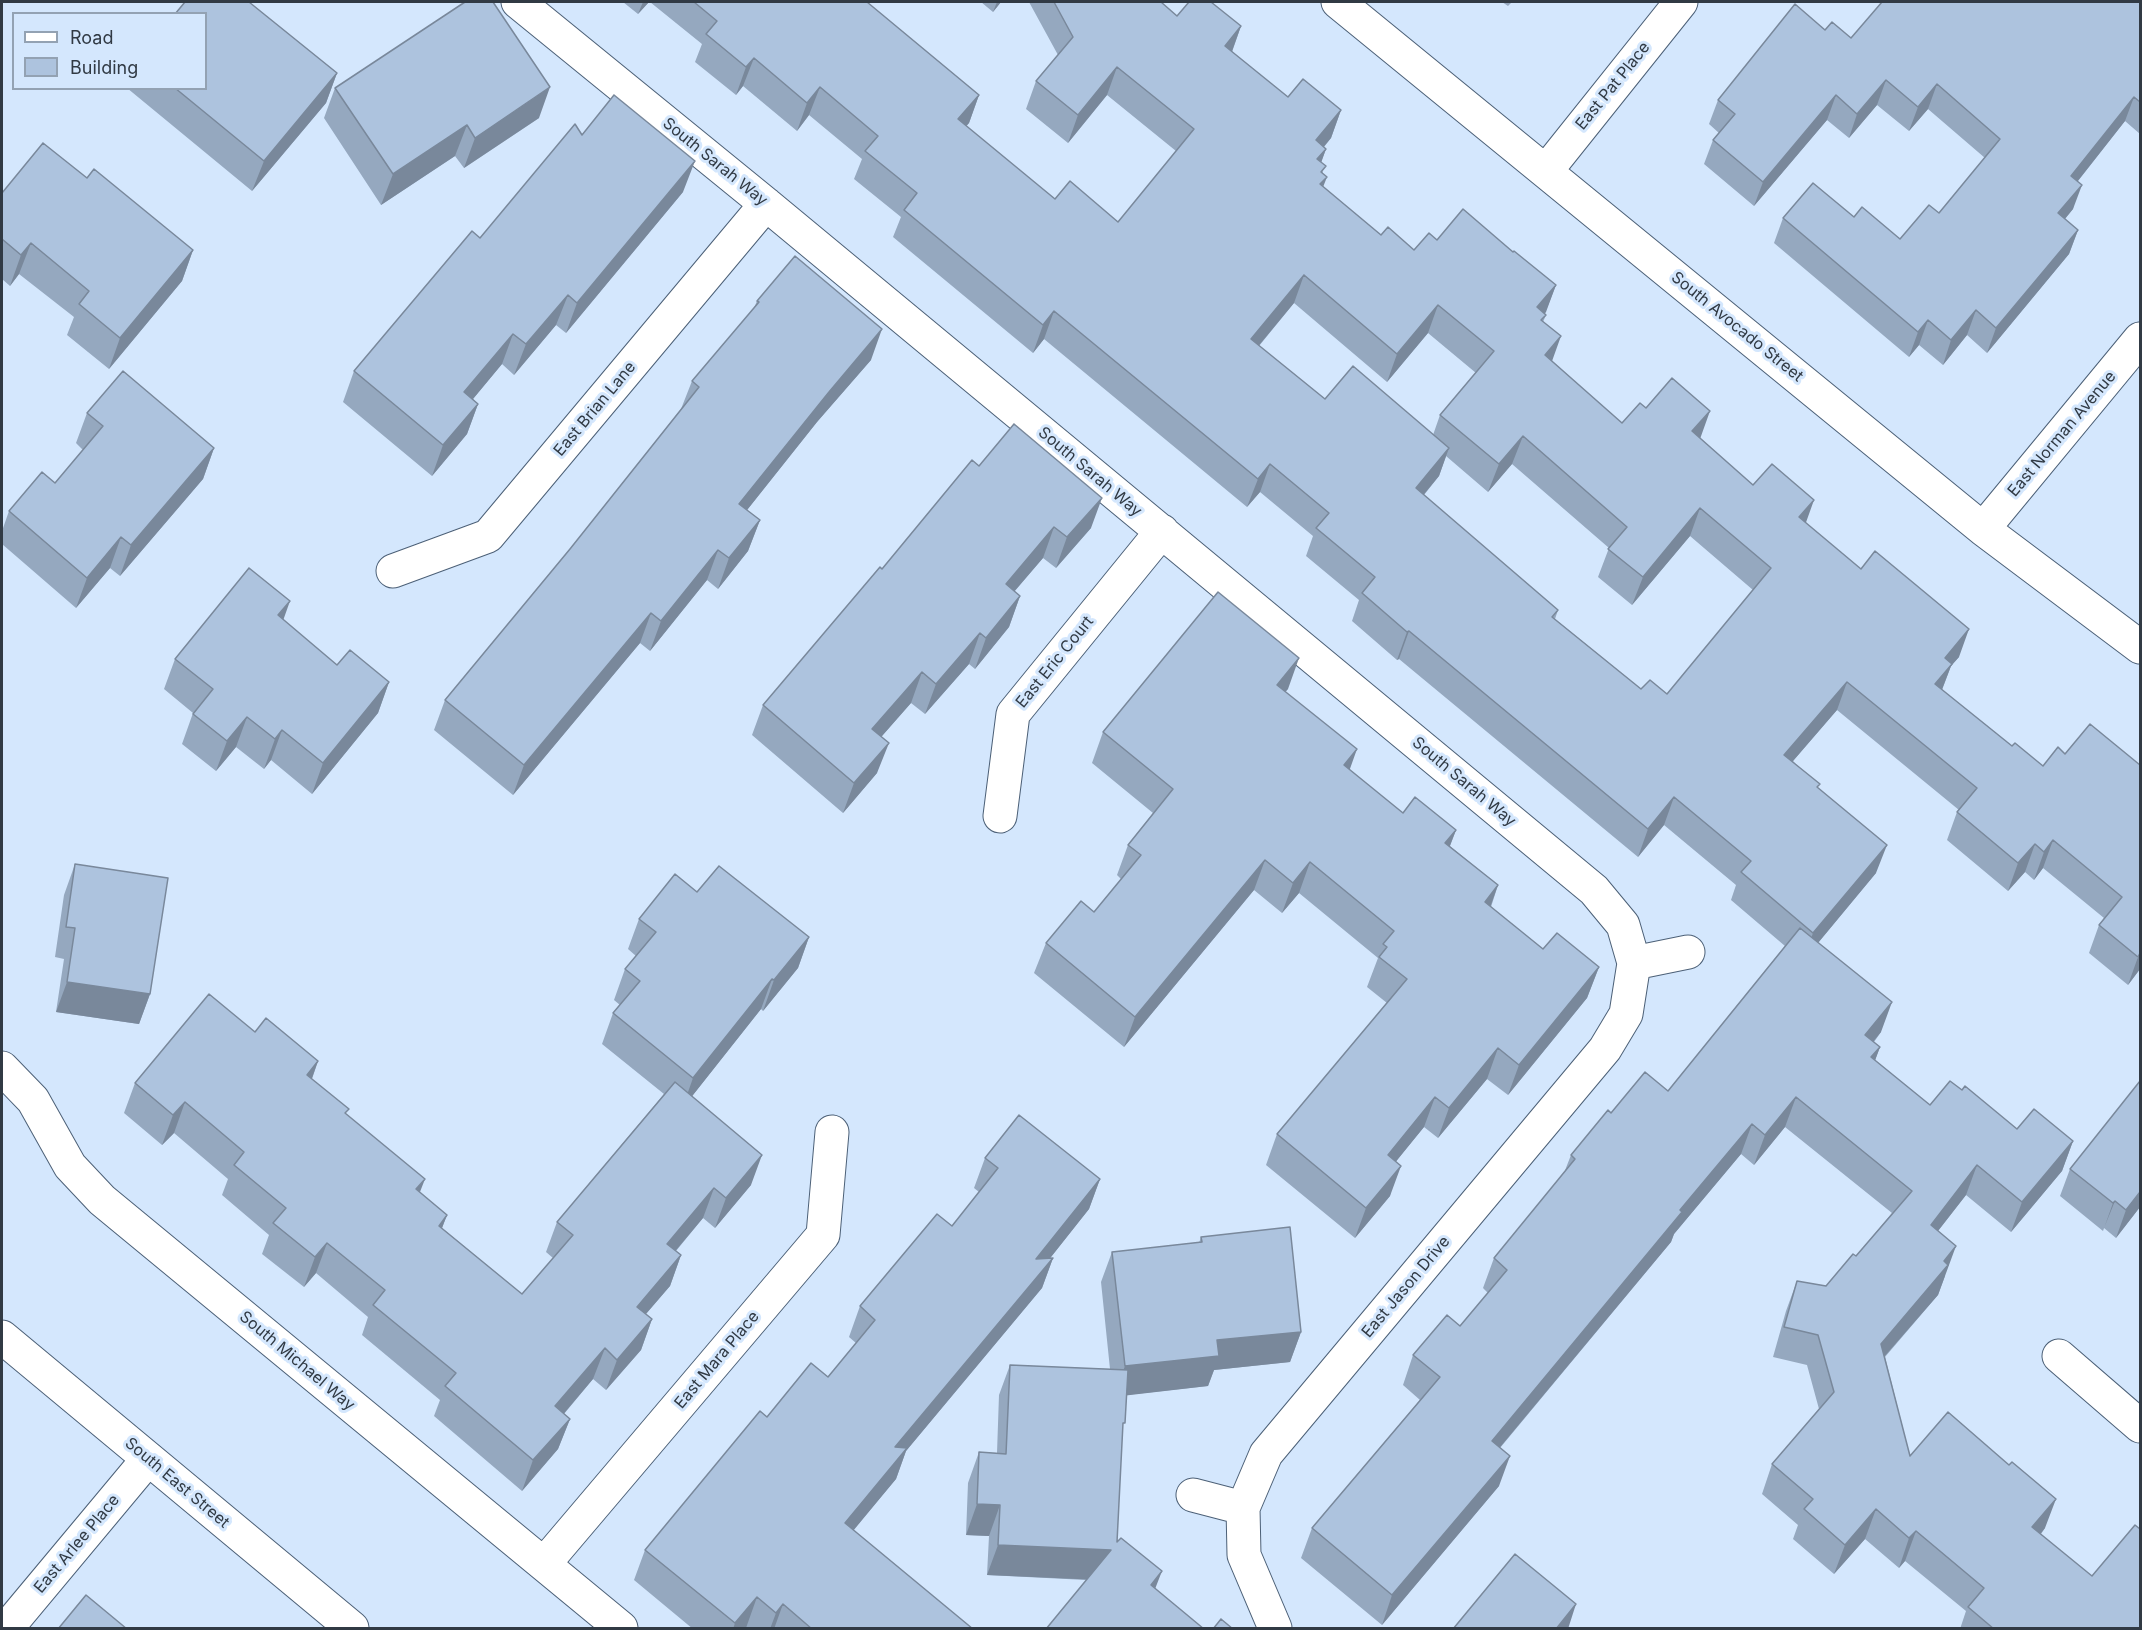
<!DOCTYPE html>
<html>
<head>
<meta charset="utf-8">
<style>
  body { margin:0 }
  #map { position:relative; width:2142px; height:1630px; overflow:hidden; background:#d4e7fd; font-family:Inter,sans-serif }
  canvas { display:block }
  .frame { position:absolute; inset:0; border:3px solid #313a44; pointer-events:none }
  .legend { position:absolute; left:12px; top:12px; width:195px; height:78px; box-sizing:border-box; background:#d4e7fd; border:2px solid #93a2b3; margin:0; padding:8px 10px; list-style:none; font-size:18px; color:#313a44 }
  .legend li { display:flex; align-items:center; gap:12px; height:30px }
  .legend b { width:30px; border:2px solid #93a2b3 }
</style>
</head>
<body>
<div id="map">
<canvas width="2142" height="1630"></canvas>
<div class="frame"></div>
<ul class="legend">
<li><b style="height:8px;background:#fff"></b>Road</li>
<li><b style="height:16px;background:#adc3de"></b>Building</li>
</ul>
</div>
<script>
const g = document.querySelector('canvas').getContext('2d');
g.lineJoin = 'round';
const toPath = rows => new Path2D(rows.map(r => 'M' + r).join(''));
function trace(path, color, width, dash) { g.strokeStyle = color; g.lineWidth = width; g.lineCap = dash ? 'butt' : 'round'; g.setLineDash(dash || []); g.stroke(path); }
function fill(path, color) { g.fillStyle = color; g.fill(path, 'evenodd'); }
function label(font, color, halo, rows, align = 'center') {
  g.font = font + ' Inter,sans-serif'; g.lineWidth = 6; g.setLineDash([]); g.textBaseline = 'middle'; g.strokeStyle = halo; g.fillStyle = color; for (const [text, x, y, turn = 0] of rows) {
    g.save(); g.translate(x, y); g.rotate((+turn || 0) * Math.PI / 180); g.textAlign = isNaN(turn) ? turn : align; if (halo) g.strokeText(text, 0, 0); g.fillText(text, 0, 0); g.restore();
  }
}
const minor = toPath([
  [518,2,766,204,1594,890,1623,925,1634,963,1626,1014,1605,1049,1266,1454,1243,1508,1244,1555,1275,1628],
  [1338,2,1983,529,2140,647],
  [1546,171,1681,2],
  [1983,529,2140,339],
  [393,571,488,536,766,204],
  [1000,816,1013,714,1162,531],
  [1634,963,1688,952],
  [2,1068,33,1100,70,1166,102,1200,621,1628],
  [2059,1356,2140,1426],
  [1193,1495,1243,1508],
  [544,1564,823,1235,832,1132],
  [7,1628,148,1459]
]);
const tertiary = toPath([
  [2,1337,352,1628]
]);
const wall = toPath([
  [184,2,249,2,337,73,326,103,252,191,127,88,206,88],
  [623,2,649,2,638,14],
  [650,2,867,2,979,95,969,123,966,126,1055,199,1118,222,1176,151,1107,95,1068,143,1026,109,1036,81,1058,55,1029,2,1161,2,1177,16,1241,26,1232,52,1288,97,1341,110,1331,138,1324,147,1326,149,1321,162,1323,174,1323,187,1381,235,1414,250,1437,240,1513,252,1556,285,1545,313,1546,315,1543,322,1552,361,1622,423,1646,408,1700,438,1753,485,1806,523,1959,657,1951,666,1942,690,2012,746,2043,766,2065,754,2090,724,2140,969,2128,985,2089,953,2099,925,2104,918,2043,868,2034,880,2025,872,2008,891,1947,840,1957,812,1959,810,1837,710,1793,761,1818,788,1876,873,1818,943,1881,1032,1874,1042,1880,1047,1875,1060,1930,1105,1962,1090,2017,1129,2073,1141,2062,1171,2011,1232,1966,1195,1938,1231,1945,1276,1938,1295,1885,1357,1910,1456,2045,1528,2041,1534,2140,1629,1960,1629,1966,1611,1905,1561,1899,1568,1865,1539,1834,1574,1793,1539,1798,1525,1762,1494,1772,1464,1819,1409,1807,1365,1773,1357,1786,1311,1797,1281,1826,1286,1856,1256,1892,1213,1785,1127,1754,1165,1741,1154,1674,1234,1671,1242,1500,1448,1499,1486,1382,1625,1301,1558,1312,1528,1420,1400,1403,1385,1413,1355,1460,1326,1488,1293,1483,1288,1494,1258,1564,1173,1571,1155,1611,1113,1668,1091,1785,946,1731,900,1736,885,1664,825,1638,857,1399,659,1397,660,1352,621,1359,600,1306,556,1313,536,1260,492,1247,507,1044,339,1033,353,893,237,901,217,854,179,862,159,809,115,797,131,743,86,736,95,695,62,702,44],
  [1294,303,1387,382,1428,333,1476,373,1440,415,1433,435,1325,399,1259,346],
  [1446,456,1488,492,1512,464,1609,548,1598,577,1632,605,1690,536,1753,590,1667,694,1641,689,1555,619,1558,610,1424,495,1439,476],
  [981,2,1001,2,993,12],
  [1502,2,1512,2,1508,6],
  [2140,2,2140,134,2125,121,2078,181,2073,209,2065,219,2078,230,2069,254,1987,353,1967,335,1943,365,1919,345,1909,357,1774,243,1783,218,1854,217,1900,239,1939,213,1985,158,1928,109,1909,131,1877,105,1849,138,1827,120,1754,206,1704,164,1713,140,1719,133,1709,124,1718,100,1825,30,1851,38],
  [335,88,539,118,464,168,455,156,381,205,324,118],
  [87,178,193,250,182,281,109,369,67,335,74,317,19,274,10,286,2,279,2,193],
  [683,192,566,333,556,325,514,375,502,364,473,399,478,404,467,434,432,476,343,402,354,371,480,238],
  [757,301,871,360,817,422,747,510,760,520,748,551,718,589,707,580,650,651,640,643,513,795,434,730,445,700,570,549,681,409,692,381,754,308],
  [87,413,214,448,203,479,120,576,110,568,76,608,2,544,2,531,9,511,55,483,83,450,76,443],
  [979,466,1091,528,1056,568,1043,558,1014,592,1020,596,1009,627,975,669,969,664,925,714,911,703,881,737,877,773,843,813,752,735,763,705,882,569],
  [283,620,337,665,389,682,378,713,312,794,271,760,264,769,236,747,216,771,182,744,193,713,164,689,175,659],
  [1288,689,1285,691,1349,770,1403,813,1456,830,1450,846,1498,885,1491,907,1543,949,1599,967,1587,998,1508,1095,1487,1079,1438,1138,1424,1127,1396,1161,1390,1196,1355,1238,1266,1165,1277,1134,1387,1003,1367,987,1378,958,1299,893,1282,913,1254,890,1124,1047,1034,973,1046,943,1094,912,1121,879,1117,875,1128,845,1153,813,1092,763,1103,732],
  [75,864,150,994,139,1024,56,1012,64,959,55,957,64,895],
  [697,892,809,937,798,968,763,1011,761,1009,692,1096,751,1185,715,1228,703,1218,676,1251,681,1255,670,1286,646,1314,652,1319,641,1350,606,1390,593,1379,564,1414,570,1419,558,1449,522,1491,434,1416,440,1400,362,1335,368,1317,316,1273,304,1287,262,1254,269,1235,222,1195,228,1179,174,1133,162,1145,124,1113,135,1083,255,1032,318,1061,312,1079,347,1115,420,1193,447,1215,442,1228,522,1294,553,1258,546,1252,557,1222,664,1094,602,1044,613,1013,620,1005,614,1000,625,969,636,956,628,949,639,919],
  [2140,1081,2140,1207,2116,1238,2104,1228,2103,1231,2060,1196,2070,1169],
  [985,1158,1100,1179,1089,1209,1050,1258,1053,1258,1042,1288,906,1451,896,1479,853,1530,973,1629,693,1629,634,1580,645,1550,767,1417,828,1377,856,1343,849,1337,860,1306,952,1226,979,1192,974,1188],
  [1201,1237,1301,1332,1290,1362,1214,1370,1208,1386,1126,1395,1122,1430,1117,1542,1155,1589,1086,1580,987,1575,989,1536,966,1535,968,1483,979,1452,997,1453,999,1395,1010,1365,1110,1369,1101,1282,1112,1252,1199,1243]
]);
const shadedWall = toPath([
  [643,2,649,2,638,14],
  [997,2,1001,2,993,12],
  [1241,26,1231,54,1225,46],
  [754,58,743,86,736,95,746,67],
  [1117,67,1107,95,1068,143,1078,115],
  [337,73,326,103,252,191,264,161],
  [1886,80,1877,105,1849,138,1857,114],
  [1937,84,1928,109,1909,131,1918,107],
  [550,87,539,118,464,168,475,138],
  [820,87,809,115,797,131,807,103],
  [979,95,969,123,948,147,958,119],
  [1836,95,1827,120,1754,206,1763,182],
  [2134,97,2125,121,2062,201,2071,176],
  [1341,110,1331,138,1306,168,1316,140],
  [467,125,455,156,381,205,393,174],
  [1326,149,1316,177,1317,159],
  [695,161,683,192,566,333,577,303],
  [1327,177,1316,205,1320,184],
  [2082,185,2073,209,2049,238,2058,213],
  [2078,230,2069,254,1987,353,1996,328],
  [31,243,19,274,10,286,21,255],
  [193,250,182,281,109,369,120,338],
  [1304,275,1294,303,1241,367,1251,339],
  [1556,285,1546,312,1527,335,1537,307],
  [568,295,556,325,514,375,526,344],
  [1438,305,1428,333,1387,382,1397,354],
  [1976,310,1967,335,1943,365,1951,340],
  [1054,311,1044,339,1033,353,1043,325],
  [1928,320,1919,345,1909,357,1918,332],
  [882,329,871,360,817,422,728,534,739,504,829,392],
  [513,334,502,364,453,423,464,392],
  [1561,336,1551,364,1545,355],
  [478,404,467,434,432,476,443,445],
  [1710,411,1700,439,1692,431],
  [1523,436,1512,464,1488,492,1499,464],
  [214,448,203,479,120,576,131,545],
  [1449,448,1439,476,1406,516,1416,488],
  [1270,464,1260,492,1247,507,1258,479],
  [1102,498,1091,528,1056,568,1067,537],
  [1814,500,1804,528,1799,517],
  [1700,508,1690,536,1632,605,1643,577],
  [760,520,748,551,718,589,729,558],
  [1054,527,1043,558,994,615,1006,584],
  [121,537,110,568,76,608,87,578],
  [718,550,707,580,650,651,661,621],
  [1020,596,1009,627,975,669,986,638],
  [290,601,279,632,278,615],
  [651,613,640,643,513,795,524,765],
  [1969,629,1959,657,1951,666,1941,692,1925,712,1945,658],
  [1409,631,1399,659,1397,660,1407,632],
  [980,633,969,664,925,714,936,684],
  [1299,658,1288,689,1266,715,1277,685],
  [922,672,911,703,861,760,872,729],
  [389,682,378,713,312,794,323,763],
  [1847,682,1837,710,1774,783,1784,755],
  [247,717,236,747,216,771,227,741],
  [282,730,271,760,264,769,275,739],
  [889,743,877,773,843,813,854,783],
  [1357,749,1346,780,1344,765],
  [1674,797,1664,825,1638,857,1648,829],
  [1456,830,1444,861,1445,843],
  [2053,840,2043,868,2034,880,2044,852],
  [2035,844,2025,872,2008,891,2018,863],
  [1887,845,1876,873,1803,961,1813,933],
  [1265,860,1254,890,1124,1047,1135,1017],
  [1310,862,1299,893,1282,913,1293,883],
  [1498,885,1487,916,1485,902],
  [809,937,798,968,763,1011,774,980],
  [2140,953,2140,969,2128,985,2138,957],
  [1599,967,1587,998,1508,1095,1519,1065],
  [772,979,761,1009,682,1109,693,1078],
  [67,982,150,994,139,1024,56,1012],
  [1892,1002,1881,1032,1855,1064,1865,1035],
  [1880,1047,1869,1077,1871,1057],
  [1498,1048,1487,1079,1438,1138,1449,1108],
  [318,1061,307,1092,307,1075],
  [1435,1097,1424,1127,1377,1185,1388,1155],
  [1796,1097,1785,1127,1754,1165,1765,1135],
  [185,1102,174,1133,162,1145,173,1115],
  [1752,1124,1741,1154,1674,1234,1671,1242,1481,1470,1492,1441,1680,1210],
  [2073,1141,2062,1171,2011,1232,2022,1202],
  [762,1155,751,1185,715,1228,726,1198],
  [1977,1165,1966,1195,1920,1254,1931,1225],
  [1401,1166,1390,1196,1355,1238,1366,1208],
  [425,1179,413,1210,416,1189],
  [1100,1179,1089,1209,1025,1290,1036,1259],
  [714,1188,703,1218,656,1274,667,1244],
  [2140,1192,2140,1207,2116,1238,2126,1210],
  [2115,1201,2104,1228,2103,1231,2113,1203],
  [447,1215,435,1246,439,1226],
  [327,1243,316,1273,304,1287,315,1257],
  [1956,1246,1938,1295,1870,1373,1881,1344,1944,1261],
  [681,1255,670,1286,626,1337,637,1307],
  [1053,1258,1042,1288,906,1451,896,1479,834,1554,845,1523,895,1447],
  [652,1319,641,1350,606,1390,617,1360],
  [1301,1332,1290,1362,1214,1370,1208,1386,1113,1397,1125,1366,1217,1340],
  [605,1348,593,1379,544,1437,555,1406],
  [570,1419,558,1449,522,1491,533,1460],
  [1510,1456,1499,1486,1382,1625,1392,1595],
  [2056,1499,2045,1528,2022,1557,2032,1527],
  [977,1504,1000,1505,989,1536,966,1535],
  [1876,1509,1865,1539,1834,1574,1845,1545],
  [1916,1531,1905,1561,1899,1568,1909,1538],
  [998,1545,1111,1550,1100,1580,987,1575],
  [1162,1571,1150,1602,1151,1585],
  [757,1597,746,1628,733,1629,735,1623],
  [783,1604,774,1629,770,1629,776,1613],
  [1576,1604,1568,1629,1556,1629]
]);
const building = toPath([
  [185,2,249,2,337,73,264,161,175,88,206,88,206,14,175,14,185,2],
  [465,2,493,2,550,87,475,138,467,125,393,174,335,88,465,2],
  [694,2,867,2,979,95,958,119,1055,199,1070,181,1118,222,1194,129,1117,67,1078,115,1036,81,1073,37,1054,2,1161,2,1177,16,1189,2,1211,2,1241,26,1225,46,1288,97,1303,79,1341,110,1316,140,1326,149,1317,159,1326,166,1321,172,1327,177,1320,184,1381,235,1388,227,1414,250,1429,233,1437,240,1463,209,1513,252,1514,251,1556,285,1537,307,1546,315,1541,320,1561,336,1545,355,1622,423,1640,403,1646,408,1672,378,1710,411,1692,431,1753,485,1772,464,1814,500,1799,517,1861,569,1875,551,1969,629,1945,658,1952,664,1935,684,2012,746,2015,743,2043,766,2058,747,2065,754,2090,724,2140,765,2140,953,2138,957,2099,925,2122,897,2053,840,2044,852,2035,844,2018,863,1957,812,1977,788,1847,682,1784,755,1820,784,1817,787,1887,845,1813,933,1741,872,1751,861,1674,797,1648,829,1409,631,1407,632,1362,593,1375,577,1316,528,1329,513,1270,464,1258,479,1054,311,1043,325,904,210,917,193,865,151,878,136,820,87,807,103,754,58,746,67,706,34,717,21,694,2],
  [1304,275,1397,354,1438,305,1494,351,1440,415,1499,464,1523,436,1627,527,1608,549,1643,577,1700,508,1771,568,1667,694,1650,680,1641,689,1552,617,1558,610,1416,488,1449,448,1353,366,1325,399,1251,339,1304,275],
  [1882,2,2140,2,2140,102,2134,97,2071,176,2082,185,2058,213,2078,230,1996,328,1976,310,1951,340,1928,320,1918,332,1783,218,1813,183,1854,217,1862,207,1900,239,1929,205,1939,213,2000,139,1937,84,1918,107,1886,80,1857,114,1836,95,1763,182,1713,140,1735,114,1718,100,1795,4,1825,30,1832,22,1851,38,1882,2],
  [614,95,695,161,577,303,568,295,526,344,513,334,464,392,478,404,443,445,354,371,472,231,480,238,575,124,582,135,614,95],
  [43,143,87,178,94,169,193,250,120,338,79,304,89,291,31,243,21,255,2,239,2,193,43,143],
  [795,256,882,329,829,392,739,504,760,520,729,558,718,550,661,621,651,613,524,765,445,700,570,549,699,387,692,381,759,302,757,301,795,256],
  [123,371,214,448,131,545,121,537,87,578,9,511,42,472,55,483,103,426,87,413,123,371],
  [1014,424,1102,498,1067,537,1054,527,1006,584,1020,596,986,638,980,633,936,684,922,672,872,729,889,743,854,783,763,705,880,567,882,569,972,460,979,466,1014,424],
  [249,568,290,601,278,615,337,665,350,650,389,682,323,763,282,730,275,739,247,717,227,741,193,714,213,689,175,659,249,568],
  [1218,592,1299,658,1277,685,1357,749,1344,765,1403,813,1415,797,1456,830,1445,843,1498,885,1485,902,1543,949,1557,933,1599,967,1519,1065,1498,1048,1449,1108,1435,1097,1388,1155,1401,1166,1366,1208,1277,1134,1407,979,1379,957,1387,947,1383,944,1394,931,1310,862,1293,883,1265,860,1135,1017,1046,943,1081,901,1094,912,1141,855,1128,845,1173,789,1103,732,1218,592],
  [75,864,168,878,150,994,67,982,75,928,66,927,75,864],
  [719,866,809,937,774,980,772,979,693,1078,613,1013,640,981,625,969,656,932,639,919,675,874,697,892,719,866],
  [1800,928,1892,1002,1865,1035,1880,1047,1871,1057,1930,1105,1950,1081,1962,1090,1965,1086,2017,1129,2034,1109,2073,1141,2022,1202,1977,1165,1931,1225,1956,1246,1944,1261,1948,1265,1881,1344,1910,1456,1948,1412,2009,1465,2012,1462,2056,1499,2032,1527,2092,1576,2135,1525,2140,1529,2140,1629,1994,1629,1968,1607,1984,1588,1916,1531,1909,1538,1876,1509,1845,1545,1804,1509,1813,1499,1772,1464,1834,1392,1818,1335,1784,1327,1797,1281,1826,1286,1853,1254,1856,1256,1912,1191,1796,1097,1765,1135,1752,1124,1680,1210,1682,1212,1492,1441,1510,1456,1392,1595,1312,1528,1440,1377,1413,1355,1447,1315,1460,1326,1507,1270,1494,1258,1575,1159,1571,1155,1608,1110,1611,1113,1645,1072,1668,1091,1800,928],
  [209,994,255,1032,266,1018,318,1061,307,1075,349,1109,345,1113,425,1179,416,1189,447,1215,439,1226,522,1294,573,1235,557,1222,675,1082,762,1155,726,1198,714,1188,667,1244,681,1255,637,1307,652,1319,617,1360,605,1348,555,1406,570,1419,533,1460,445,1386,456,1373,373,1305,385,1290,327,1243,315,1257,273,1223,286,1208,234,1165,244,1152,185,1102,173,1115,135,1083,209,994],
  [2140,1081,2140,1192,2126,1210,2115,1201,2113,1203,2070,1169,2140,1081],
  [1019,1115,1100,1179,1036,1259,1053,1258,895,1447,907,1448,845,1523,973,1629,812,1629,783,1604,776,1613,757,1597,735,1623,645,1550,760,1411,767,1417,811,1363,828,1377,875,1320,860,1306,937,1214,952,1226,998,1168,985,1158,1019,1115],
  [1290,1227,1301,1332,1217,1340,1219,1356,1125,1366,1112,1252,1202,1242,1201,1237,1290,1227],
  [1010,1365,1128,1370,1125,1423,1123,1423,1117,1542,1121,1538,1162,1571,1151,1585,1204,1629,1046,1629,1111,1550,998,1545,1000,1505,977,1504,979,1452,1006,1454,1010,1365],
  [1515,1554,1576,1604,1556,1629,1453,1629,1515,1554],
  [86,1595,127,1629,58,1629,86,1595],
  [1221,1619,1233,1629,1213,1629,1221,1619]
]);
const streetNames = [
  ["East Pat Place",1613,86,-51],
  ["South Sarah Way",715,162,39],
  ["South Avocado Street",1737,327,39],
  ["East Brian Lane",595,409,-50],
  ["East Norman Avenue",2062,434,-50],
  ["South Sarah Way",1090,472,40],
  ["East Eric Court",1055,662,-51],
  ["South Sarah Way",1464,782,40],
  ["East Jason Drive",1406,1287,-50],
  ["East Mara Place",717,1360,-50],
  ["South Michael Way",297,1361,40],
  ["South East Street",177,1483,40],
  ["East Arlee Place",77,1544,-50]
];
trace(minor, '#4c6077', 35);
trace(tertiary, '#4c6077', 35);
trace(minor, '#fff', 33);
trace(tertiary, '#fff', 33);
fill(wall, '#95a8bf');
fill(shadedWall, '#79889b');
fill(building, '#adc3de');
trace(building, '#79889b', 1.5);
label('16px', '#313a44', '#d4e7fd', streetNames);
</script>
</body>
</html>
